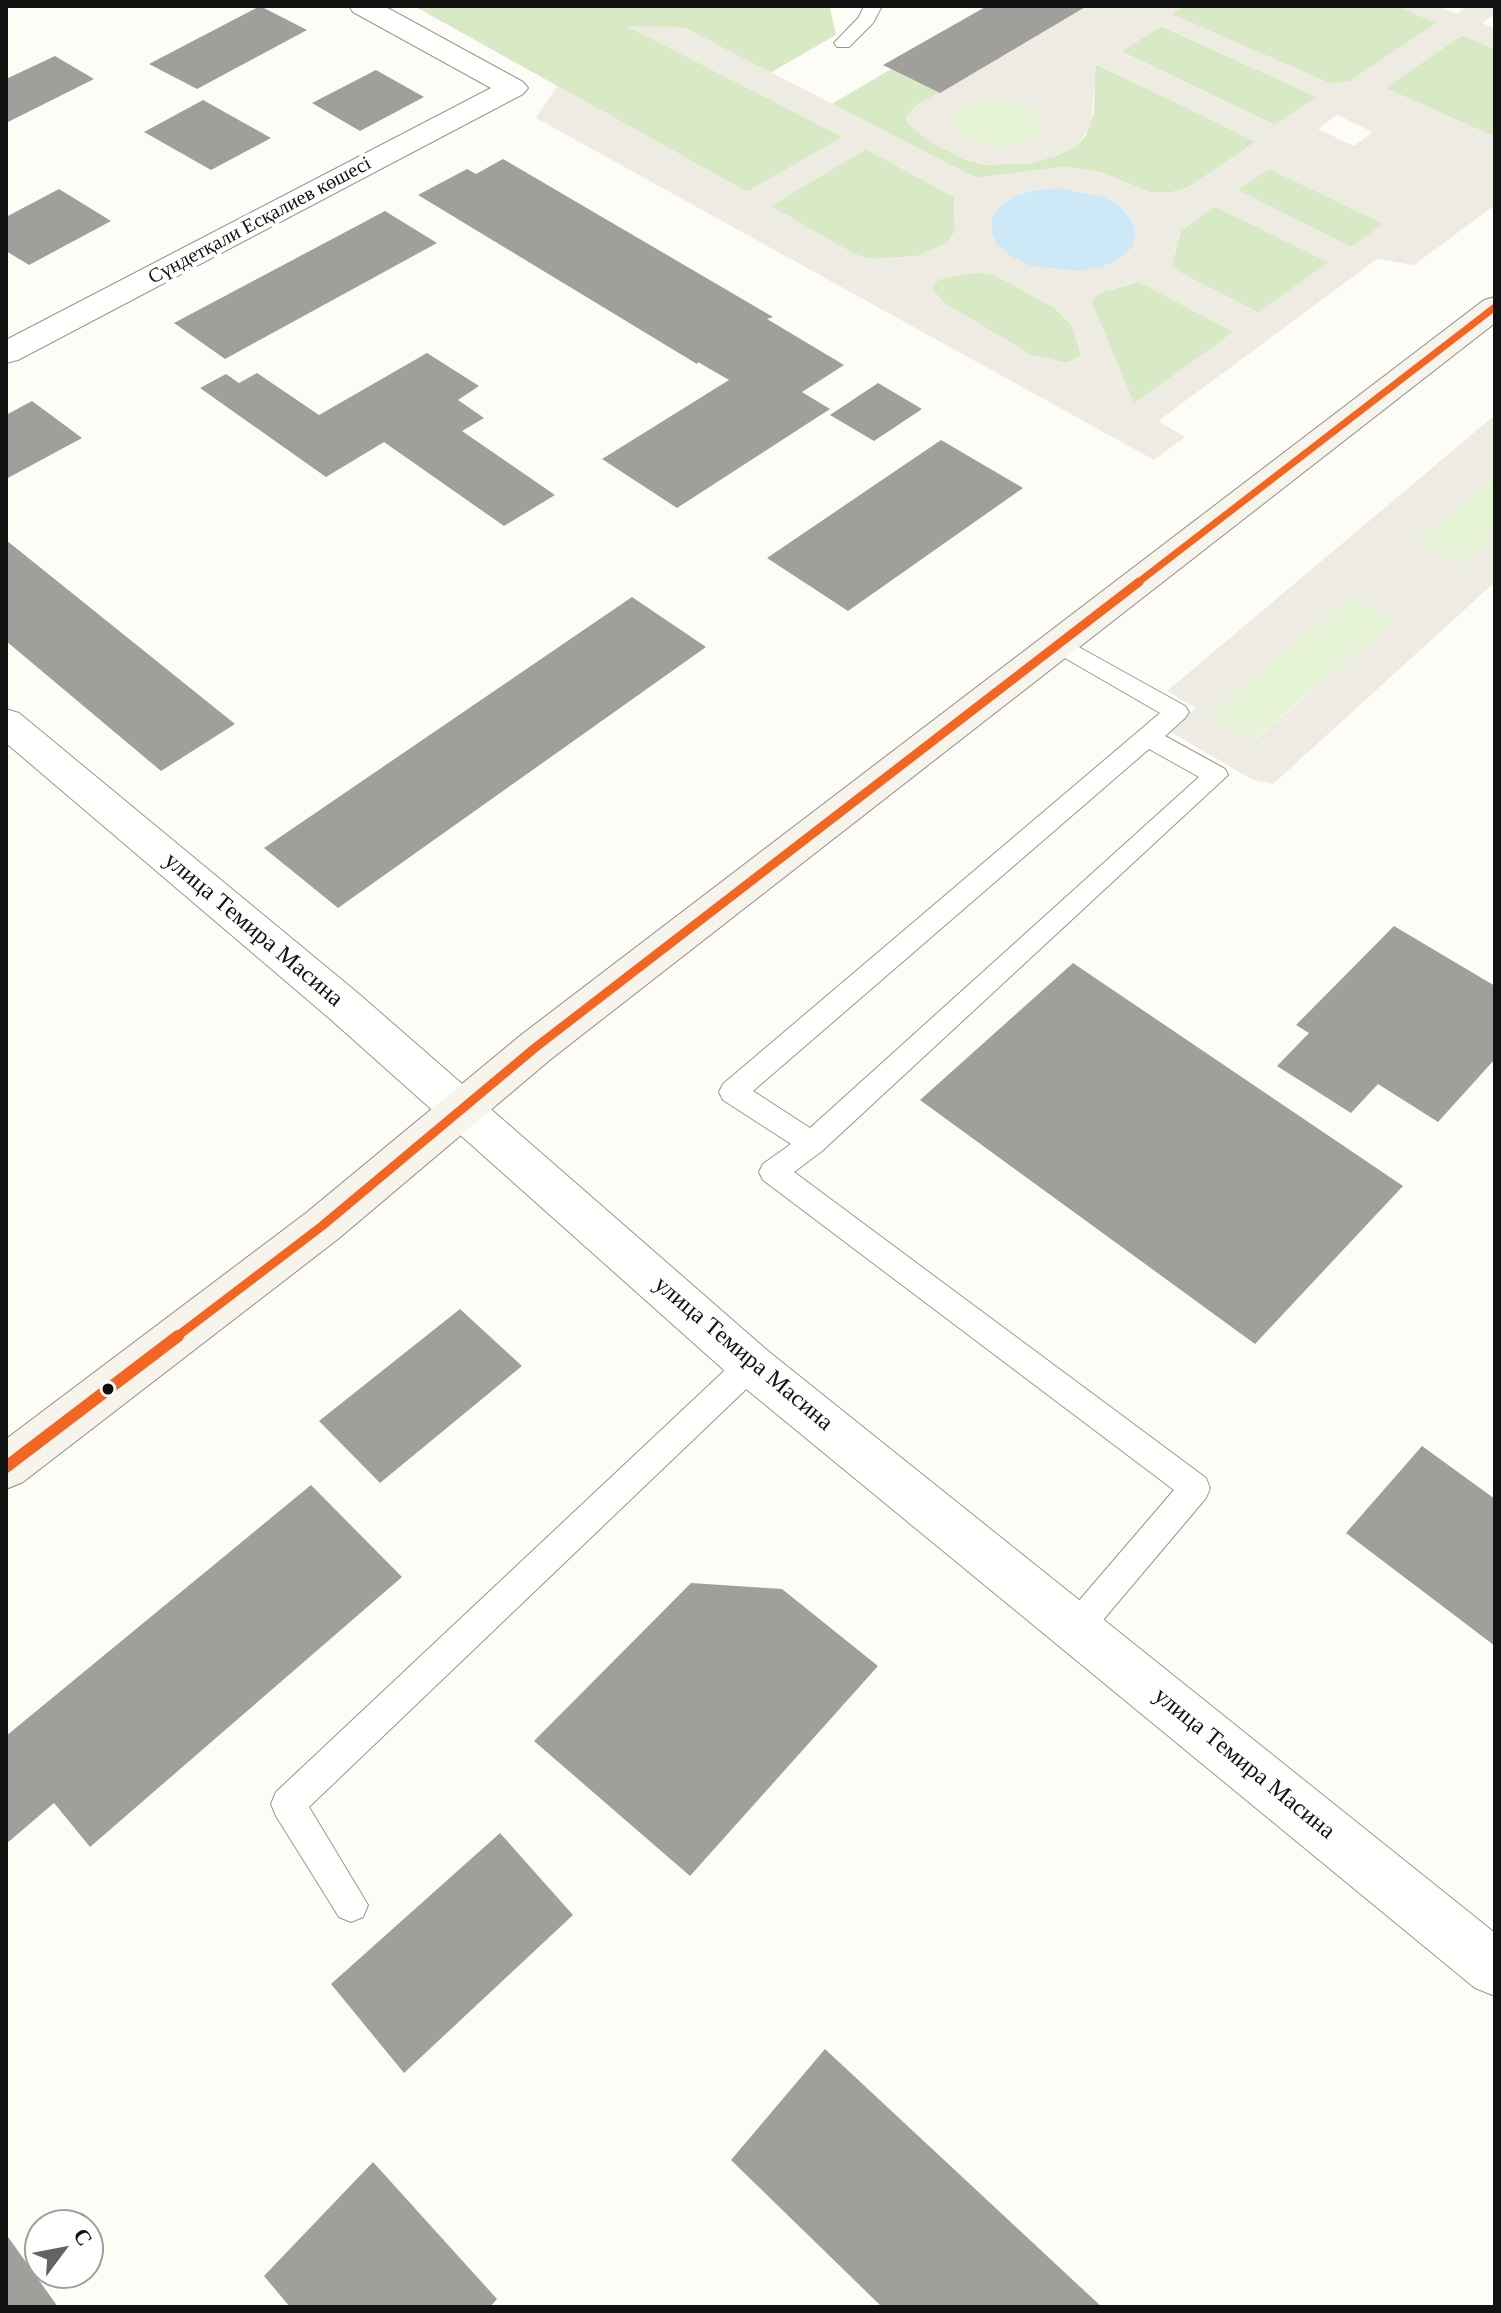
<!DOCTYPE html>
<html>
<head>
<meta charset="utf-8">
<style>
  body { margin:0 }
  #map { position:relative; width:1501px; height:2313px; overflow:hidden; background:#fdfcf7; font-family:Georgia,serif }
  canvas { display:block }
  .frame { position:absolute; inset:0; border:8px solid #111; pointer-events:none }
  .north { position:absolute; left:24px; top:2209px; width:80px; height:80px; box-sizing:border-box; background:#fff; border:2px solid #a0a0a0; border-radius:50%; rotate:58deg; font-size:22px; font-weight:700; line-height:32px; text-align:center; color:#111 }
  .north::after { content:''; display:block; margin:auto; width:28px; height:36px; background:#646362; clip-path:polygon(50% 0,100% 100%,50% 72%,0 100%) }
</style>
</head>
<body>
<div id="map">
<canvas width="1501" height="2313"></canvas>
<div class="frame"></div>
<div class="north">С</div>
</div>
<script>
const g = document.querySelector('canvas').getContext('2d');
g.lineJoin = 'round';
function fill(path, color) { g.fillStyle = color; g.fill(path, 'evenodd'); }
const toPath = rows => new Path2D(rows.map(r => 'M' + r).join(''));
function trace(path, color, width, dash) { g.strokeStyle = color; g.lineWidth = width; g.lineCap = dash ? 'butt' : 'round'; g.setLineDash(dash || []); g.stroke(path); }
function label(font, color, halo, rows, align = 'center') {
  g.font = font + ' Georgia,serif'; g.lineWidth = 8; g.setLineDash([]); g.textBaseline = 'middle'; g.strokeStyle = halo; g.fillStyle = color; for (const [text, x, y, turn = 0] of rows) {
    g.save(); g.translate(x, y); g.rotate((+turn || 0) * Math.PI / 180); g.textAlign = isNaN(turn) ? turn : align; if (halo) g.strokeText(text, 0, 0); g.fillText(text, 0, 0); g.restore();
  }
}
const green = toPath([
  [993,99,1008,100,1033,109,1040,116,1042,132,1024,144,997,148,969,141,959,134,953,127,953,118,958,111,966,104],
  [1495,476,1495,536,1459,567,1415,542],
  [1351,596,1395,621,1251,742,1207,715]
]);
const forest = toPath([
  [414,6,827,6,830,8,836,35,770,73,685,28,629,27,843,137,747,192],
  [1184,6,1397,6,1437,23,1350,81,1331,84,1171,14],
  [1161,26,1317,97,1275,125,1120,51],
  [1462,35,1495,49,1495,137,1385,88],
  [1095,64,1257,141,1189,187,1169,193,1149,192,1101,172,1063,167,976,178,832,104,891,69,940,93,917,105,906,117,908,124,934,144,964,159,986,165,1056,156,1075,147,1086,135,1094,112],
  [866,149,954,197,955,231,948,243,917,256,872,259,856,255,770,206],
  [1270,168,1384,224,1351,247,1237,190],
  [1214,206,1329,262,1259,313,1181,273,1172,264,1181,231],
  [979,272,997,276,1055,308,1073,327,1081,356,1067,363,1031,355,944,303,931,288,939,279],
  [1139,282,1234,332,1134,404,1091,301,1099,293]
]);
const plaza = toPath([
  [1087,6,1184,6,1172,14,1331,84,1350,81,1436,23,1397,6,1438,6,1456,14,1468,6,1495,6,1495,14,1482,23,1495,29,1495,49,1462,35,1386,88,1495,137,1495,205,1414,265,1377,259,1158,421,1185,437,1154,460,536,118,557,86,747,192,842,137,627,26,685,28,976,178,1063,167,1101,172,1149,192,1169,193,1189,187,1256,142,1096,64,1091,125,1075,147,1056,156,1029,164,986,165,964,159,934,144,908,124,906,117,917,105],
  [1162,26,1316,97,1316,98,1275,125,1121,52],
  [993,99,1008,100,1032,109,1040,116,1042,132,1024,144,996,148,969,141,959,134,953,127,953,118,958,111,966,104],
  [1337,115,1373,132,1354,146,1318,129],
  [866,149,954,197,955,231,948,243,917,256,872,259,856,255,771,206],
  [1269,169,1383,224,1351,247,1238,190],
  [1058,188,1120,207,1131,219,1136,233,991,232,992,218,1000,206,1015,196,1035,190],
  [1214,206,1328,262,1258,313,1181,273,1172,264,1181,231],
  [979,272,997,276,1055,308,1073,327,1081,356,1067,363,1031,355,944,303,931,288,939,279],
  [1139,282,1233,332,1134,404,1091,301,1099,293],
  [1495,415,1495,476,1416,542,1459,566,1495,536,1495,582,1273,784,1253,780,1169,731,1196,708,1167,691],
  [1351,596,1395,621,1252,742,1208,715]
]);
const water = toPath([
  [1058,188,1103,197,1120,207,1131,219,1136,233,1132,247,1120,258,1102,267,1079,271,1031,266,1012,257,997,245,991,232,992,218,1000,206,1015,196,1035,190]
]);
const building = toPath([
  [260,6,307,30,197,89,149,64],
  [987,6,1087,6,940,93,883,65],
  [55,56,94,79,6,123,6,79],
  [376,70,424,97,360,131,312,103],
  [203,100,271,138,211,170,144,132],
  [503,159,773,317,767,319,844,365,802,392,830,409,677,508,602,459,729,380,698,362,697,364,418,195,467,169,476,174],
  [59,189,111,221,29,265,6,251,6,217],
  [385,211,437,243,225,359,174,323],
  [427,353,479,386,458,400,484,418,462,431,555,495,504,526,384,442,326,477,200,388,226,374,239,383,257,373,319,415],
  [878,383,922,409,874,441,830,415],
  [32,401,82,438,6,479,6,415],
  [941,440,1023,488,848,611,767,558],
  [6,540,235,724,161,771,6,641],
  [632,597,706,647,338,908,264,848],
  [1394,926,1495,986,1495,1059,1438,1122,1378,1084,1351,1113,1277,1066,1309,1033,1296,1025],
  [1073,963,1403,1186,1255,1344,920,1100],
  [460,1309,522,1366,380,1483,319,1421],
  [1422,1446,1495,1499,1495,1646,1346,1533],
  [311,1485,402,1577,90,1847,54,1803,6,1844,6,1736],
  [691,1583,782,1589,878,1666,690,1876,534,1741],
  [500,1833,573,1915,404,2073,331,1984],
  [825,2049,1076,2283,1102,2307,882,2307,731,2160],
  [373,2162,497,2299,490,2307,290,2307,264,2276],
  [6,2234,58,2307,6,2307]
]);
const lane = toPath([
  [864,6,882,6,873,23,849,47,837,47,834,43,859,17,864,6],
  [1059,636,1185,706,1189,712,1185,718,1165,736,1225,769,1228,775,822,1151,794,1172,1206,1478,1210,1488,1206,1498,1087,1639,1076,1643,1065,1639,1060,1628,1065,1617,1174,1490,763,1180,759,1172,763,1164,791,1144,723,1100,719,1092,723,1084,1160,713,1051,650,1047,644,1051,638,1059,636],
  [1149,749,1199,777,810,1128,753,1091,1149,749],
  [751,1352,762,1356,766,1365,762,1374,309,1807,368,1905,363,1917,351,1922,339,1917,276,1816,271,1804,276,1792,740,1356,751,1352]
]);
const street = toPath([
  [349,6,384,6,523,82,528,88,523,94,18,360,6,363,6,340,491,88,353,12,349,6],
  [6,709,19,713,359,994,768,1351,1495,1933,1495,1996,1475,1988,734,1379,329,1018,6,743,6,709]
]);
const secondary = toPath([
  [1495,297,1495,323,551,1059,338,1239,23,1482,6,1489,6,1439,306,1213,521,1035,1484,300,1495,297]
]);
const bus1Far2 = toPath([
  [1136,584,1495,307]
]);
const bus1Far1 = toPath([
  [175,1338,322,1226,536,1047,1139,582]
]);
const bus1 = toPath([
  [6,1467,178,1336]
]);
const markers = [
  [108,1389,7,"#111"]
];
const farStreetnames = [
  ["Сүндетқали Есқалиев көшесі",260,221,-28]
];
const streetNames = [
  ["улица Темира Масина",253,930,40],
  ["улица Темира Масина",743,1354,40],
  ["улица Темира Масина",1244,1764,39]
];
fill(green, '#e7f3d7');
fill(forest, '#d8eac5');
fill(plaza, '#edebe2');
fill(water, '#cde8f7');
fill(building, '#a19f9c');
trace(lane, '#979795', 2);
trace(street, '#979795', 2);
trace(secondary, '#8e8d8b', 2);
fill(lane, '#fffffe');
fill(street, '#fffffe');
fill(secondary, '#f6f4eb');
trace(bus1Far2, '#f26522', 7);
trace(bus1Far1, '#f26522', 9);
trace(bus1, '#f26522', 12);
for (const [x, y, r, color] of markers) { const dot = new Path2D(); dot.arc(x, y, r, 0, 2 * Math.PI); g.fillStyle = color; g.fill(dot); trace(dot, '#fff', 3); }
label('20px', '#111', '#fff', farStreetnames);
label('24px', '#111', '#fff', streetNames);
</script>
</body>
</html>
